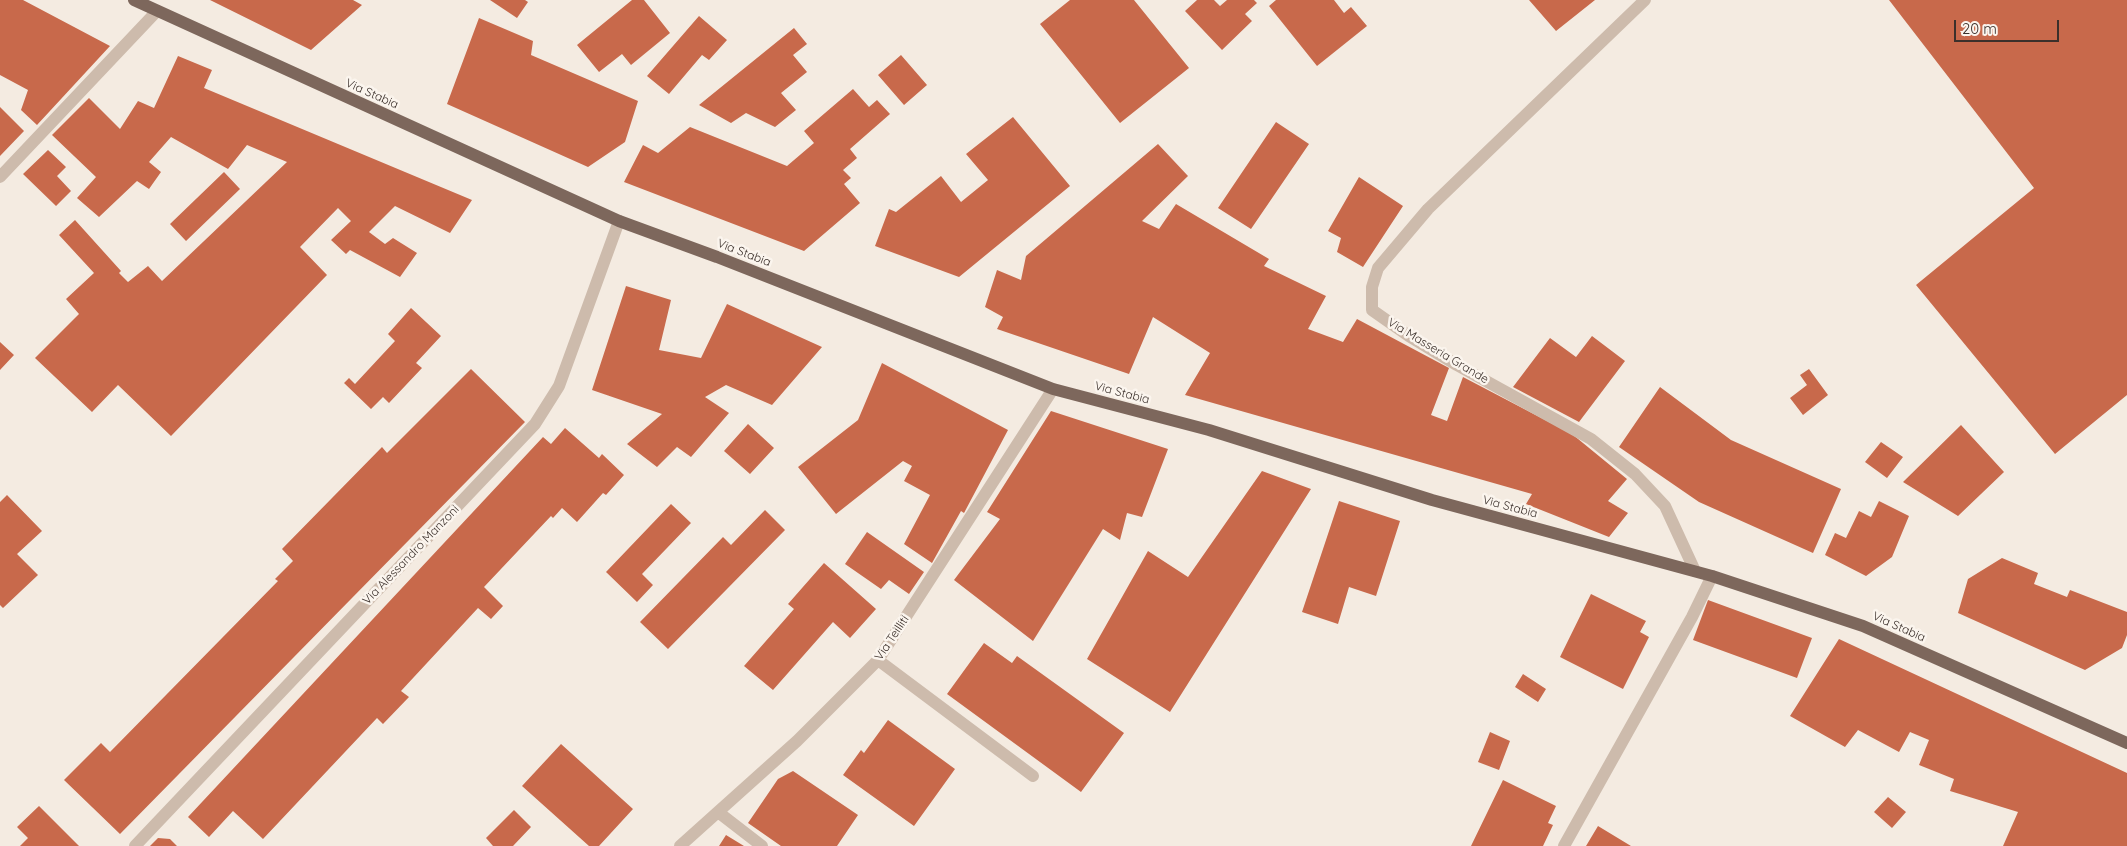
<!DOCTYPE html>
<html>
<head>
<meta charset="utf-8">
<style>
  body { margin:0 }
  #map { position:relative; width:2127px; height:846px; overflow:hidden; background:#f4ebe1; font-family:Quicksand,sans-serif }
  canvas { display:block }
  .scale { position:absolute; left:1954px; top:20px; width:105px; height:22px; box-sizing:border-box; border:2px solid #3b302b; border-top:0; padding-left:6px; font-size:15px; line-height:18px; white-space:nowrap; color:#3b302b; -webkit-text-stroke:4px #fbf5ee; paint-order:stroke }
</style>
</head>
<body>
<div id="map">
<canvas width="2127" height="846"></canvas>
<div class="scale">20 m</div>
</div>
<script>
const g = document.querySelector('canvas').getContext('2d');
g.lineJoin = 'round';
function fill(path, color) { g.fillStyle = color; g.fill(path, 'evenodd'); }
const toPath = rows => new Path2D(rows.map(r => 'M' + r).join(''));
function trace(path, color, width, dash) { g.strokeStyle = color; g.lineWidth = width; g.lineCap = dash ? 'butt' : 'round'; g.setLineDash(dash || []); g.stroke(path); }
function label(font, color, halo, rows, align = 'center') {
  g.font = font + ' Quicksand,sans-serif'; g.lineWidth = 5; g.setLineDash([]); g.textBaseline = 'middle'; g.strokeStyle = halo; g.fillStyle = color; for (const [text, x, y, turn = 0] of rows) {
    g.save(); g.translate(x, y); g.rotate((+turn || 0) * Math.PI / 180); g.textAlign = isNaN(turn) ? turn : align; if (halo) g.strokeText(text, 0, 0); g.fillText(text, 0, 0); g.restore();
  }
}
const building = toPath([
  [0,0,23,0,110,46,37,125,21,110,28,90,0,75],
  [210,0,353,0,362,5,311,50],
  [490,0,525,0,528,2,517,18],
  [632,0,644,0,670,33,631,65,622,54,599,72,577,45],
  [1070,0,1134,0,1189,68,1120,123,1040,24],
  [1197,0,1214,0,1220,6,1227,0,1254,0,1257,3,1245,14,1252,21,1222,50,1185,11],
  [1276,0,1334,0,1344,13,1351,7,1367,26,1317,66,1269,6],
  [1529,0,1595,0,1556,31],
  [1889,0,2127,0,2127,395,2055,454,1916,285,2034,188],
  [699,16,727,40,709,60,702,55,669,94,647,76],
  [479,18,533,41,531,55,638,101,625,142,588,167,447,104],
  [794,28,807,44,793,55,807,72,781,93,796,110,775,127,746,113,731,123,699,105],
  [901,55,927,85,904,105,878,75],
  [178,56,212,70,204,88,472,200,450,233,395,206,369,232,385,244,393,238,417,253,400,277,350,250,346,254,331,240,351,221,338,208,300,247,327,275,171,436,118,385,92,412,35,358,79,314,66,299,94,273,59,235,75,220,121,271,119,273,128,282,148,266,162,281,287,162,247,145,228,169,171,137,149,162,161,172,149,189,137,181,99,217,77,198,96,177,52,135,89,98,120,129,138,101,154,108],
  [853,89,869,107,877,100,890,114,850,149,857,158,843,170,851,178,844,184,860,203,804,251,624,182,643,145,658,153,690,127,787,166,814,143,804,131],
  [0,107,24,131,0,156],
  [1013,117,1070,186,959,277,875,246,889,209,896,212,941,176,961,202,988,180,966,154],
  [1276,122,1309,144,1251,229,1218,208],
  [1158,144,1188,176,1142,221,1159,229,1176,204,1269,259,1264,266,1326,296,1308,329,1343,342,1357,319,1449,368,1431,415,1447,421,1463,377,1572,434,1627,479,1608,501,1628,513,1609,537,1526,504,1532,494,1185,395,1210,353,1153,317,1129,374,997,329,1003,317,985,307,997,270,1021,280,1026,256],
  [48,150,66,167,57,176,71,191,56,206,23,174],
  [224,172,240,189,186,241,170,224],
  [1359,177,1403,206,1363,267,1337,252,1341,238,1328,231],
  [626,286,671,300,659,350,701,358,727,304,822,347,772,405,726,385,705,397,729,413,691,457,677,447,657,467,627,444,662,414,592,390],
  [411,308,441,336,416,363,422,368,389,403,383,397,371,409,344,383,349,378,355,384,395,341,388,334],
  [1592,336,1625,361,1579,422,1513,387,1550,338,1576,357],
  [0,342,14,355,0,370],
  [882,363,1008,430,964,513,961,511,932,563,904,544,930,495,904,481,912,466,903,461,836,514,798,467,858,420],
  [471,369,525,422,120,834,64,780,101,743,110,752,278,581,275,579,293,561,282,549,382,447,387,453],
  [1809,369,1828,395,1803,415,1790,398,1807,385,1800,375],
  [1660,387,1731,440,1841,489,1813,553,1699,502,1619,447],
  [1051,411,1168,449,1142,517,1127,513,1120,540,1103,529,1033,641,954,580,1000,519,987,512],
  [748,424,774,448,750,474,724,451],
  [1961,425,2004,472,1958,516,1903,482],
  [565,428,599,458,602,454,624,475,606,495,603,493,577,522,562,508,553,518,551,516,484,587,503,606,491,619,478,608,401,691,409,697,383,724,377,718,263,839,233,811,209,837,188,817,543,437,551,444],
  [1881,442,1903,457,1887,478,1865,462],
  [1262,471,1311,489,1170,712,1087,659,1148,551,1188,577],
  [7,495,42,531,17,554,38,575,3,608,0,605,0,502],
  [1339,501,1400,521,1376,596,1349,587,1338,624,1302,612],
  [1879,501,1909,516,1892,557,1866,576,1825,555,1835,533,1846,538,1859,511,1871,517],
  [671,504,691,523,642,574,653,585,637,602,606,572],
  [765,510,785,530,668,649,640,622,723,537,731,545],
  [867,532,924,572,909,594,889,580,881,589,845,564],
  [2002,558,2038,573,2034,584,2067,597,2070,590,2127,612,2127,635,2122,648,2085,670,1958,613,1968,579],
  [824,563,876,609,850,638,833,622,773,690,744,666,794,609,788,604],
  [1591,594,1646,621,1640,632,1649,637,1623,689,1560,657],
  [1708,600,1812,638,1797,678,1693,640],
  [1839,639,2127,773,2127,846,2003,846,2018,812,1950,791,1954,779,1919,765,1929,740,1910,732,1899,752,1858,730,1845,747,1790,716],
  [984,643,1012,663,1017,656,1124,733,1081,792,947,694],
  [1523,674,1546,689,1538,702,1515,687],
  [888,720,955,769,914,826,843,775,861,750,864,753],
  [1490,732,1510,741,1499,770,1478,762],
  [561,744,633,809,599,846,589,846,522,786],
  [793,771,858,815,837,846,781,846,748,823,778,779],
  [1503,780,1556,806,1548,823,1553,825,1543,846,1471,846],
  [1888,797,1906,812,1892,828,1874,812],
  [39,806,79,846,20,846,28,838,17,827],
  [514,810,531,827,513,846,493,846,486,838],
  [1598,826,1631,846,1586,846],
  [726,835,744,846,719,846],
  [158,838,170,839,177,846,150,846]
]);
const minor = toPath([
  [1645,0,1428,209,1378,268,1372,287,1372,310,1409,336,1457,365,1591,439,1635,474,1665,506,1695,571],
  [0,177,157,11],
  [878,660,1033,776],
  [718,812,762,846],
  [135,846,535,424,559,386,619,221],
  [680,846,797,741,878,660,1053,389],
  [1564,846,1692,617,1712,576]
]);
const major = toPath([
  [134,0,619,221,717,257,1053,389,1209,430,1432,500,1712,576,1863,626,2127,743]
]);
const streetNames = [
  ["Via Stabia",372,94,24],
  ["Via Stabia",744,253,21],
  ["Via Masseria Grande",1438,351,31],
  ["Via Stabia",1122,393,15],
  ["Via Stabia",1510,507,15],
  ["Via Alessandro Manzoni",411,555,-46],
  ["Via Stabia",1899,627,24],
  ["Via Teilliti",892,638,-56]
];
fill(building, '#c8694b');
trace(minor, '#cdbbac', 12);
trace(major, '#7d675c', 12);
label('12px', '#3b302b', '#fbf5ee', streetNames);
</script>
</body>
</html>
